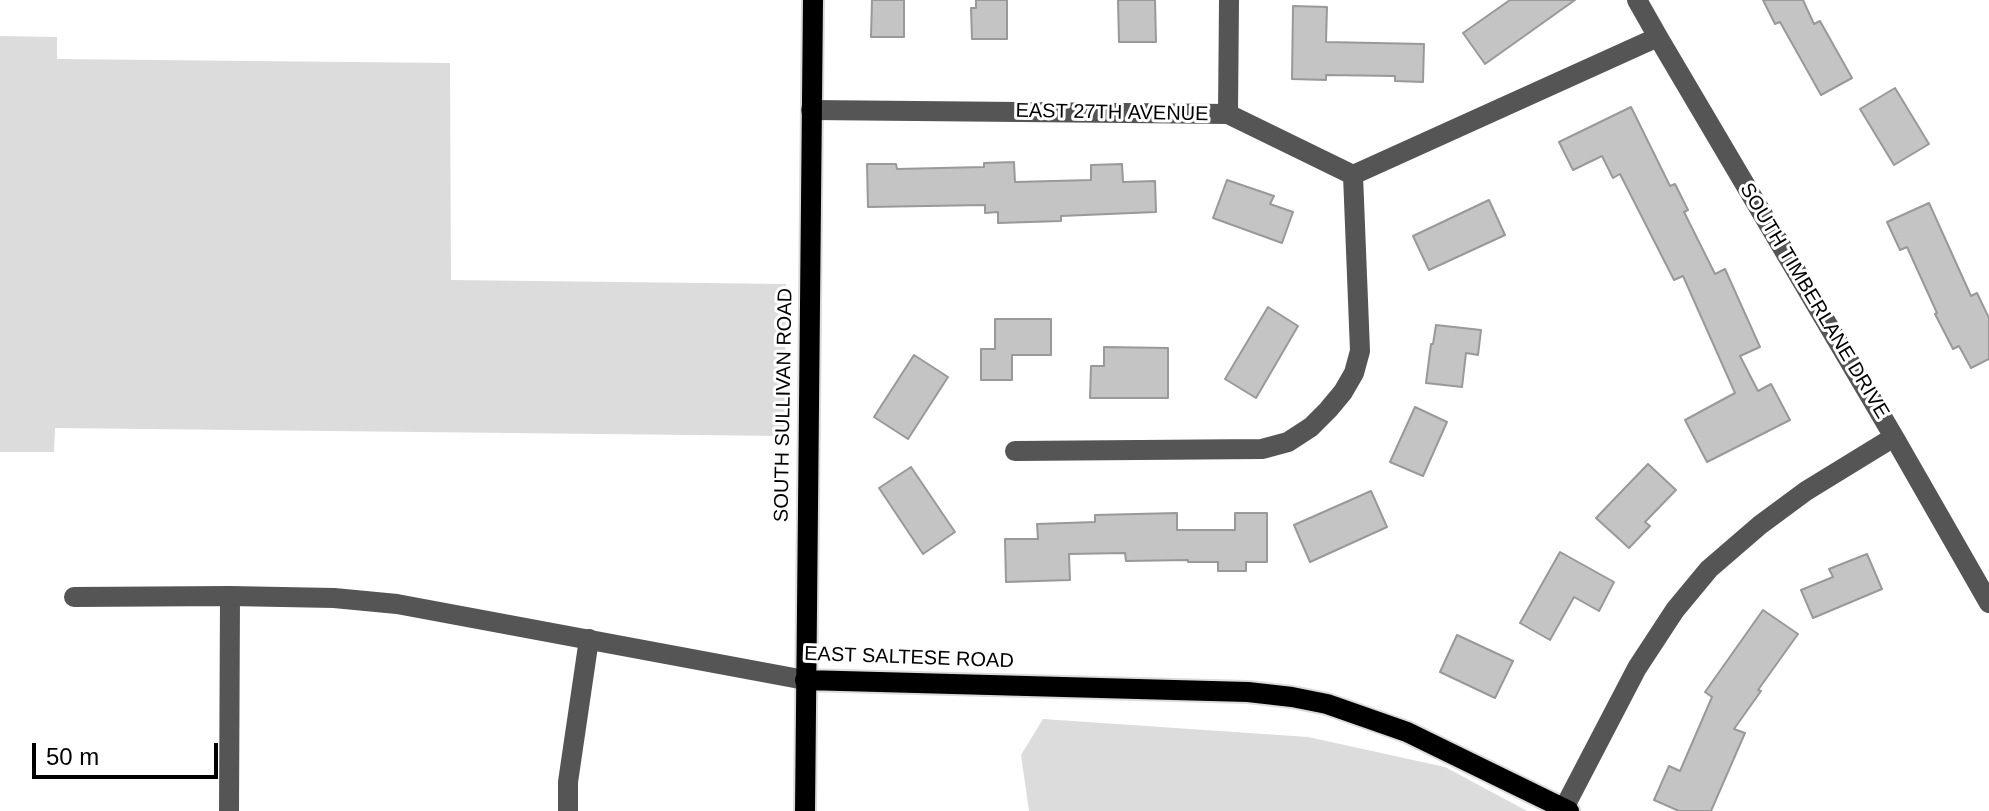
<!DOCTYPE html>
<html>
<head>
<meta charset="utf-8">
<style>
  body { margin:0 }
  #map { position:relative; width:1989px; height:811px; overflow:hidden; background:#fff; font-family:Arial,sans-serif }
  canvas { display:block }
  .scale { position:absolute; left:32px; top:743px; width:186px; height:36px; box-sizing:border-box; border:4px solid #000; border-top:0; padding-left:10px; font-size:24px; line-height:28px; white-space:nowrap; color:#000; -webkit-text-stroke:6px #fff; paint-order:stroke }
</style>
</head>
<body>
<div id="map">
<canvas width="1989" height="811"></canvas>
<div class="scale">50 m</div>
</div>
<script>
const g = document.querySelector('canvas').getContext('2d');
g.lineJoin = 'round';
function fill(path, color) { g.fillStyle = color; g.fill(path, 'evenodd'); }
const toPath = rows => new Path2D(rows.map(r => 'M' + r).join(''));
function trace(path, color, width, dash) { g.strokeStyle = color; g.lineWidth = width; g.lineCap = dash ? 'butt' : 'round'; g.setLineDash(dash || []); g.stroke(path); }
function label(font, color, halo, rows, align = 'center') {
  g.font = font + ' Arial,sans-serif'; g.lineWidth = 6; g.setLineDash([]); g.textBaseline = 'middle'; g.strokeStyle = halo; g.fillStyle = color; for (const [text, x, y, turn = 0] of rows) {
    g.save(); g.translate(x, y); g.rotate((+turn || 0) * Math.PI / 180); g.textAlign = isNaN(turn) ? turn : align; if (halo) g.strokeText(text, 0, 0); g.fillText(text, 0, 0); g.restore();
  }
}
const green = toPath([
  [0,36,57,37,57,59,450,63,451,280,786,284,784,436,55,428,54,452,0,452],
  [1043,719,1308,737,1445,767,1527,811,1029,811,1021,755]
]);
const building = toPath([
  [872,0,904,0,904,37,871,37,872,0],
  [976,0,1007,0,1007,39,972,39,971,8,976,8,976,0],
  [1118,0,1155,0,1156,42,1119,42,1118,0],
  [1510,0,1575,0,1485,64,1463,33,1510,0],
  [1763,0,1803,0,1814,24,1820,21,1852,78,1821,95,1780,22,1775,24,1763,0],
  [1293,6,1327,7,1326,42,1424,44,1423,82,1395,81,1395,76,1326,75,1326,80,1292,79,1293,6],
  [1895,88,1929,144,1894,165,1860,109,1895,88],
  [1631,107,1670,186,1675,184,1688,210,1684,212,1715,274,1725,269,1760,347,1740,356,1758,391,1771,384,1790,420,1707,462,1685,420,1735,393,1683,276,1674,280,1620,174,1613,178,1602,156,1573,170,1559,142,1631,107],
  [1014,162,1015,182,1091,180,1091,165,1122,164,1123,182,1155,181,1156,212,1061,216,1061,221,998,223,998,212,985,213,985,205,868,207,867,164,896,164,897,169,984,167,984,163,1014,162],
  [1227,180,1274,196,1270,204,1293,212,1282,243,1213,218,1227,180],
  [1489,200,1505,235,1429,270,1413,236,1489,200],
  [1929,203,1971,296,1977,293,1989,318,1989,359,1971,368,1959,346,1953,349,1935,314,1937,313,1907,247,1900,250,1887,222,1929,203],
  [1268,307,1298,326,1256,398,1225,379,1268,307],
  [995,319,1051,319,1051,355,1012,355,1012,380,981,380,981,349,995,349,995,319],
  [1436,325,1481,330,1478,355,1466,353,1462,387,1426,383,1431,344,1433,344,1436,325],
  [1104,347,1168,348,1168,398,1090,398,1091,366,1104,366,1104,347],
  [914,355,948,377,908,439,874,417,914,355],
  [1415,407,1447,422,1423,476,1390,462,1415,407],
  [1648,464,1676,490,1645,522,1650,526,1629,548,1596,518,1648,464],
  [911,467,955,532,923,554,879,488,911,467],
  [1371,491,1387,527,1310,562,1294,525,1371,491],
  [1177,513,1177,530,1235,530,1235,513,1267,513,1267,562,1246,562,1246,571,1218,571,1218,562,1188,562,1188,560,1126,561,1125,553,1069,554,1070,580,1006,582,1005,539,1038,539,1037,524,1095,522,1095,515,1177,513],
  [1560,552,1614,582,1599,611,1574,597,1550,640,1520,623,1560,552],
  [1867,554,1882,589,1813,618,1801,590,1833,577,1829,569,1867,554],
  [1763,610,1798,634,1758,690,1761,691,1734,729,1745,733,1711,811,1679,811,1654,800,1669,766,1680,771,1712,697,1705,692,1763,610],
  [1457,635,1513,661,1495,698,1440,672,1457,635]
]);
const minor = toPath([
  [1637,0,1658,37,1894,437,1989,603],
  [811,110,1228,114,1353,175,1658,37],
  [1228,114,1229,0],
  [1015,451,1262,449,1288,442,1311,427,1328,410,1343,392,1354,373,1360,351,1353,175],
  [230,596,334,598,397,604,805,680],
  [74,597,230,596,229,811],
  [1564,808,1637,668,1675,610,1709,569,1760,525,1806,491,1894,437],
  [568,811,568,782,589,639]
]);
const major = toPath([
  [805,680,1248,692,1292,697,1327,704,1407,732,1569,811],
  [805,811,813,0]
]);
const streetNames = [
  ["EAST 27TH AVENUE",1112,113,1],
  ["SOUTH TIMBERLANE DRIVE",1814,301,59],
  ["SOUTH SULLIVAN ROAD",784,405,-89],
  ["EAST SALTESE ROAD",909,658,2]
];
fill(green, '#dcdcdc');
fill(building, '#c4c4c4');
trace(building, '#999', 2);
trace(major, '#dbdbdb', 24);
trace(minor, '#555', 20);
trace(major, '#000', 20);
label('20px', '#000', '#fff', streetNames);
</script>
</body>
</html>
